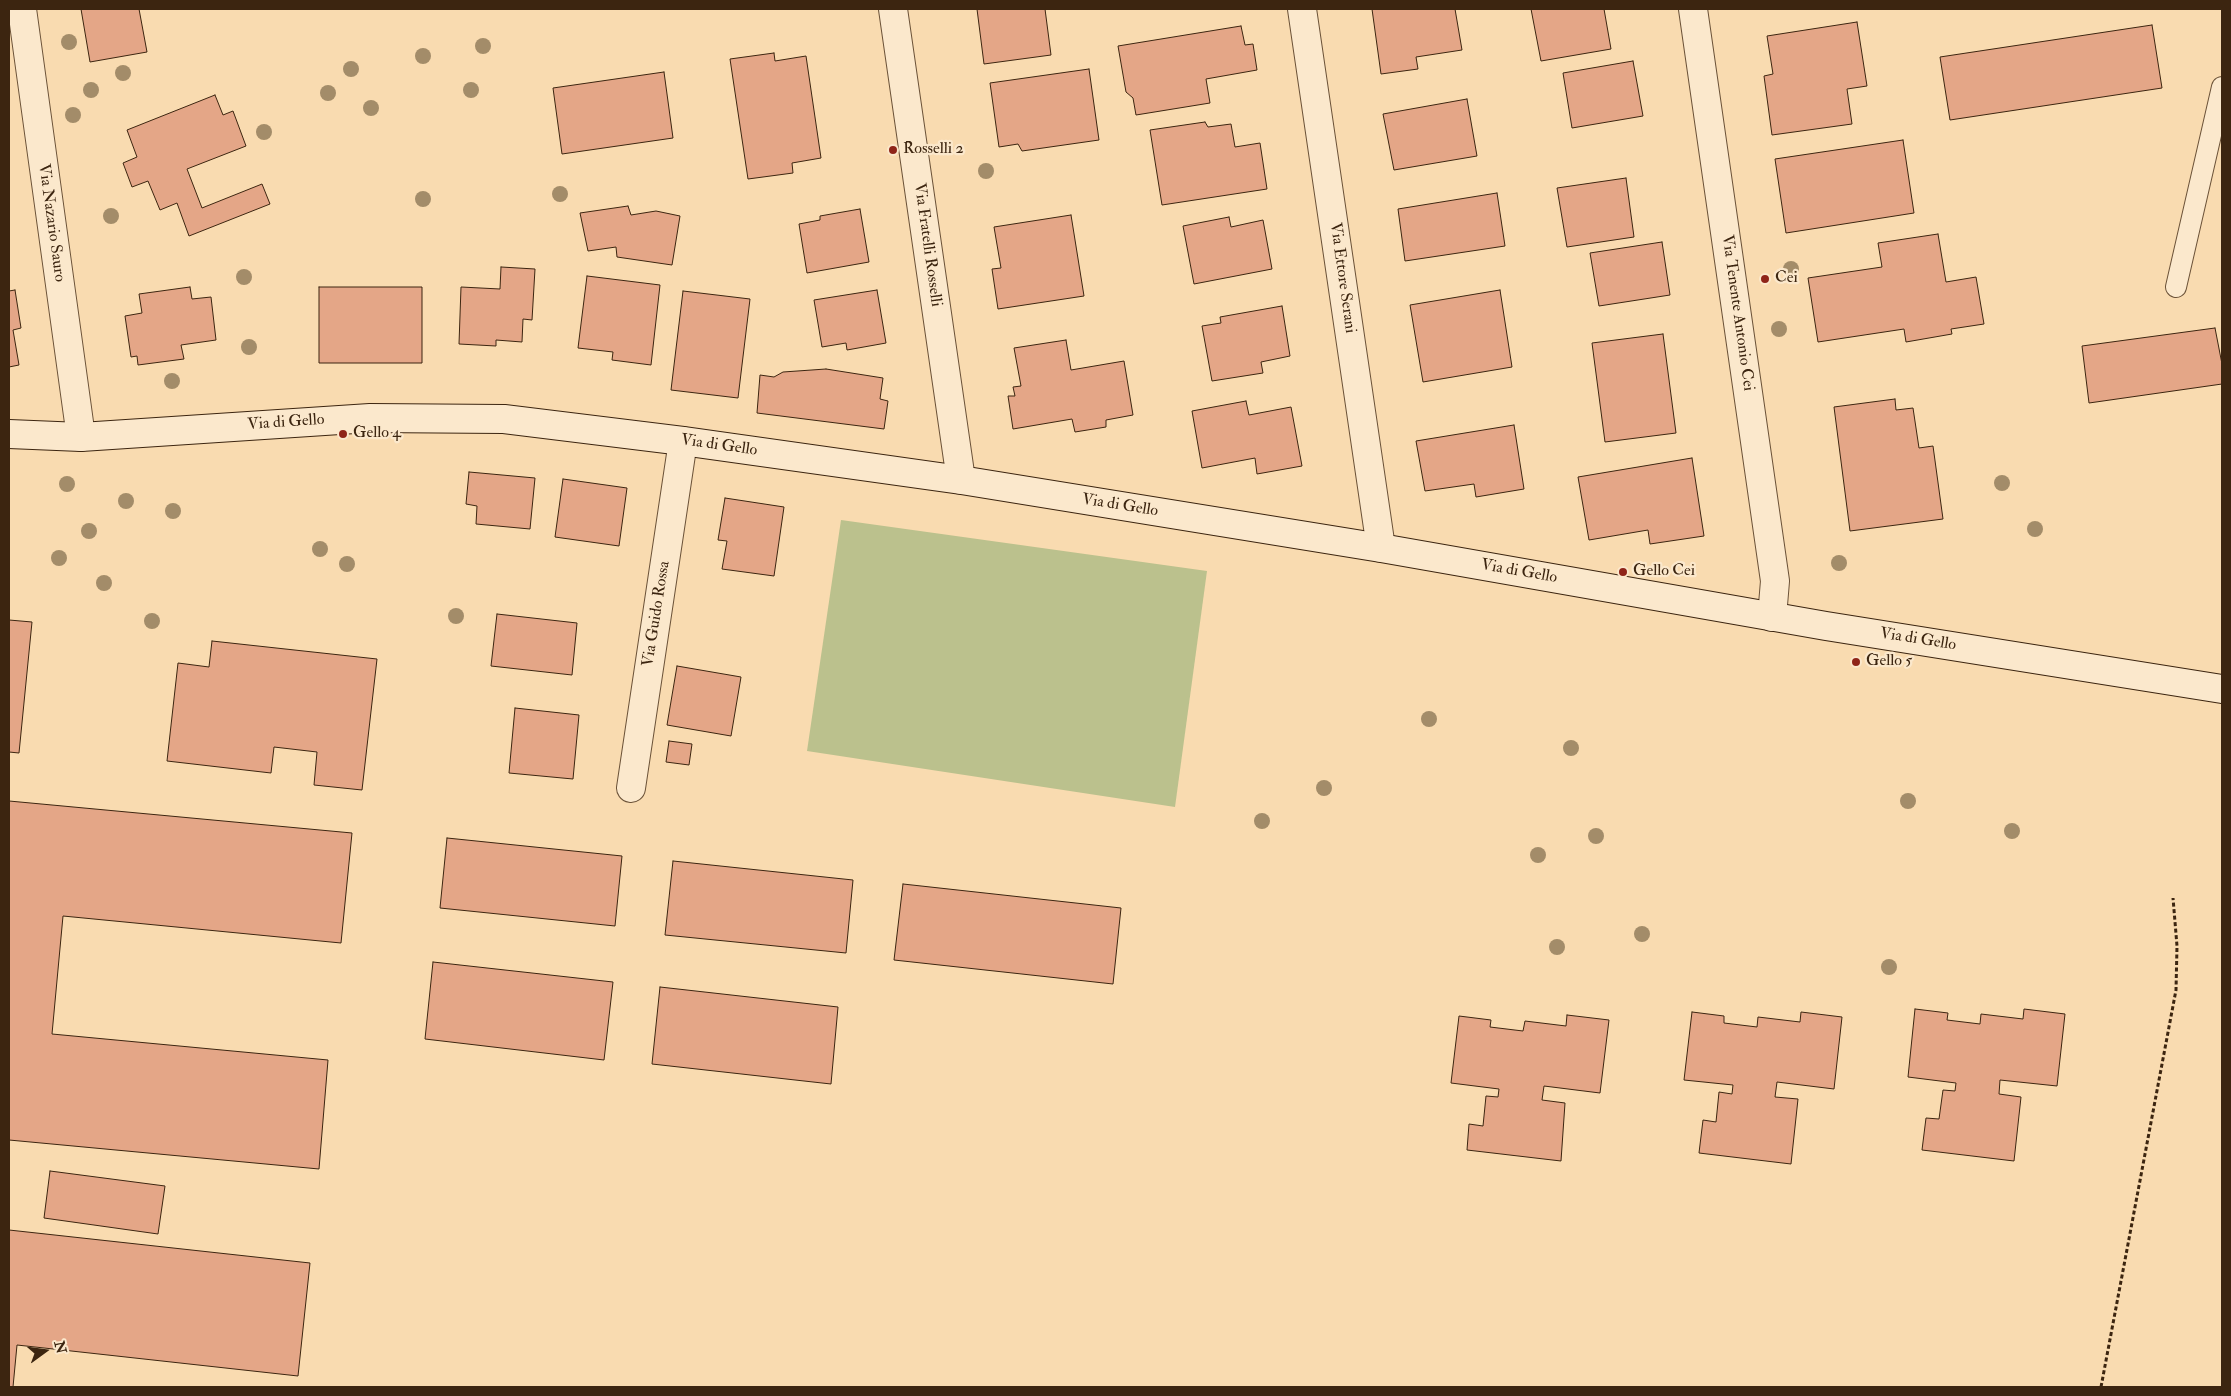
<!DOCTYPE html>
<html>
<head>
<meta charset="utf-8">
<style>
  body { margin:0 }
  #map { position:relative; width:2231px; height:1396px; overflow:hidden; background:#f9dbb0; font-family:"IM FELL Double Pica",serif }
  canvas { display:block }
  .frame { position:absolute; inset:0; border:10px solid #3c2510; pointer-events:none }
  .north { position:absolute; left:20px; top:1326px; width:50px; height:50px; -webkit-text-stroke:4px #fbe8cc; paint-order:stroke; rotate:76deg; font-size:14px; font-weight:700; line-height:20px; text-align:center; color:#3c2510 }
  .north::after { content:''; display:block; margin:auto; width:18px; height:22px; background:#3c2510; clip-path:polygon(50% 0,100% 100%,50% 72%,0 100%) }
</style>
</head>
<body>
<div id="map">
<canvas width="2231" height="1396"></canvas>
<div class="frame"></div>
<div class="north">N</div>
</div>
<script>
const g = document.querySelector('canvas').getContext('2d');
g.lineJoin = 'round';
function fill(path, color) { g.fillStyle = color; g.fill(path, 'evenodd'); }
const toPath = rows => new Path2D(rows.map(r => 'M' + r).join(''));
function trace(path, color, width, dash) { g.strokeStyle = color; g.lineWidth = width; g.lineCap = dash ? 'butt' : 'round'; g.setLineDash(dash || []); g.stroke(path); }
function label(font, color, halo, rows, align = 'center') {
  g.font = font + ' "IM FELL Double Pica",serif'; g.lineWidth = 4.5; g.setLineDash([]); g.textBaseline = 'middle'; g.strokeStyle = halo; g.fillStyle = color; for (const [text, x, y, turn = 0] of rows) {
    g.save(); g.translate(x, y); g.rotate((+turn || 0) * Math.PI / 180); g.textAlign = isNaN(turn) ? turn : align; if (halo) g.strokeText(text, 0, 0); g.fillText(text, 0, 0); g.restore();
  }
}
const green = toPath([
  [841,520,1207,571,1175,807,807,751]
]);
const building = toPath([
  [81,9,139,9,147,52,90,62,81,9],
  [977,9,1045,9,1051,55,984,64,977,9],
  [1372,9,1455,9,1462,50,1416,57,1418,69,1381,74,1372,9],
  [1531,9,1604,9,1611,49,1541,61,1531,9],
  [1857,22,1867,86,1847,89,1852,124,1772,135,1764,76,1773,74,1767,36,1857,22],
  [2152,25,2162,88,1950,120,1940,57,2152,25],
  [1241,26,1245,45,1253,44,1257,70,1206,79,1210,103,1136,115,1133,98,1126,92,1118,46,1241,26],
  [774,53,775,61,806,56,821,158,792,163,793,173,748,179,730,59,774,53],
  [1633,61,1643,116,1572,128,1563,73,1633,61],
  [1089,69,1099,140,1022,151,1018,144,999,147,990,83,1089,69],
  [664,72,673,138,562,154,553,88,664,72],
  [215,95,223,115,233,111,246,146,187,169,202,208,262,184,270,204,189,236,177,203,160,210,148,181,132,187,123,163,137,157,127,130,215,95],
  [1467,99,1477,156,1394,170,1383,114,1467,99],
  [1205,122,1208,127,1231,124,1235,147,1260,143,1267,189,1162,205,1150,130,1205,122],
  [1903,140,1914,213,1786,233,1775,159,1903,140],
  [1626,178,1634,237,1567,247,1557,188,1626,178],
  [1497,193,1505,246,1405,261,1398,209,1497,193],
  [628,206,631,215,656,211,680,216,672,265,617,257,616,247,588,251,580,213,628,206],
  [860,209,869,262,807,273,799,224,820,220,820,216,860,209],
  [1071,215,1084,296,998,309,992,269,1001,268,994,227,1071,215],
  [1229,217,1231,227,1263,220,1272,269,1194,284,1183,226,1229,217],
  [1938,234,1946,282,1976,277,1984,324,1951,329,1952,334,1906,342,1904,329,1818,342,1808,278,1882,267,1878,243,1938,234],
  [1662,242,1670,295,1599,306,1590,253,1662,242],
  [501,267,535,269,532,320,523,319,522,342,496,340,496,346,459,344,461,287,500,289,501,267],
  [587,276,660,285,651,365,612,360,613,352,578,348,587,276],
  [190,287,192,299,211,297,216,340,181,345,184,359,138,365,137,356,131,357,125,316,142,313,139,294,190,287],
  [319,287,422,287,422,363,319,363,319,287],
  [15,290,21,328,13,330,19,365,9,367,9,291,15,290],
  [877,290,886,343,847,350,846,343,822,347,814,300,877,290],
  [1500,290,1512,367,1423,382,1410,305,1500,290],
  [683,291,750,299,738,398,671,390,683,291],
  [1282,306,1290,356,1261,362,1263,373,1212,381,1202,326,1221,323,1220,317,1282,306],
  [2215,328,2222,364,2222,384,2089,403,2082,346,2215,328],
  [1663,334,1676,433,1605,442,1592,343,1663,334],
  [1066,340,1071,370,1124,361,1133,415,1106,420,1106,427,1075,432,1072,419,1013,429,1008,396,1015,396,1013,387,1021,386,1014,348,1066,340],
  [826,369,883,378,880,399,888,401,884,429,757,413,760,375,774,377,783,372,826,369],
  [1895,399,1896,410,1913,408,1919,448,1933,446,1943,519,1850,531,1834,407,1895,399],
  [1246,401,1249,415,1291,407,1302,466,1257,474,1255,458,1202,468,1192,411,1246,401],
  [1514,425,1524,489,1476,497,1474,484,1425,491,1416,441,1514,425],
  [1692,458,1704,536,1650,544,1648,530,1589,540,1578,477,1692,458],
  [469,472,535,478,530,529,476,524,477,506,466,504,469,472],
  [563,479,627,488,619,546,555,537,563,479],
  [725,498,784,507,774,576,722,569,727,541,718,540,725,498],
  [497,614,577,623,572,675,491,666,497,614],
  [9,620,32,622,19,753,9,752,9,620],
  [212,641,377,659,362,790,314,785,317,752,274,747,271,773,167,761,178,663,209,667,212,641],
  [677,666,741,677,731,736,667,725,677,666],
  [515,708,579,715,573,779,509,773,515,708],
  [669,741,692,744,689,765,666,762,669,741],
  [9,801,352,833,341,943,63,916,52,1034,328,1060,319,1169,9,1140,9,801],
  [447,838,622,856,615,926,440,908,447,838],
  [673,861,853,880,846,953,665,935,673,861],
  [903,884,1121,908,1113,984,894,960,903,884],
  [433,962,613,982,604,1060,425,1039,433,962],
  [660,987,838,1007,831,1084,652,1064,660,987],
  [1915,1009,1948,1013,1947,1020,1980,1024,1981,1014,2023,1019,2024,1009,2065,1014,2057,1086,2000,1080,1999,1094,2021,1097,2014,1161,1922,1150,1926,1118,1939,1119,1943,1090,1955,1091,1956,1083,1908,1077,1915,1009],
  [1692,1012,1724,1016,1724,1023,1757,1027,1758,1017,1800,1022,1801,1012,1842,1017,1834,1089,1777,1082,1775,1097,1798,1099,1791,1164,1699,1153,1703,1120,1716,1122,1719,1092,1732,1094,1733,1085,1684,1080,1692,1012],
  [1567,1015,1609,1020,1600,1093,1544,1086,1542,1100,1565,1103,1561,1161,1467,1150,1469,1124,1483,1126,1486,1096,1498,1097,1499,1089,1451,1083,1459,1016,1491,1020,1490,1027,1523,1031,1525,1021,1566,1026,1567,1015],
  [50,1171,165,1186,158,1234,44,1218,50,1171],
  [9,1230,310,1263,298,1376,17,1345,13,1387,9,1387,9,1230]
]);
const path = toPath([
  [2101,1387,2176,990,2177,946,2173,898]
]);
const lane = toPath([
  [2176,287,2222,87]
]);
const street = toPath([
  [22,9,81,437],
  [893,9,961,480],
  [1302,9,1381,548],
  [1693,9,1775,581,1772,617],
  [631,788,683,441]
]);
const secondary = toPath([
  [9,434,81,437,370,418,504,419,683,441,961,480,1381,548,1826,626,2222,689]
]);
const trees = [
  [69,42],
  [483,46],
  [423,56],
  [351,69],
  [123,73],
  [91,90],
  [471,90],
  [328,93],
  [371,108],
  [73,115],
  [264,132],
  [986,171],
  [560,194],
  [423,199],
  [111,216],
  [1791,269],
  [244,277],
  [1779,329],
  [249,347],
  [172,381],
  [2002,483],
  [67,484],
  [126,501],
  [173,511],
  [2035,529],
  [89,531],
  [320,549],
  [59,558],
  [1839,563],
  [347,564],
  [104,583],
  [456,616],
  [152,621],
  [1429,719],
  [1571,748],
  [1324,788],
  [1908,801],
  [1262,821],
  [2012,831],
  [1596,836],
  [1538,855],
  [1642,934],
  [1557,947],
  [1889,967]
];
const markers = [
  [893,150,5,"#8f2418"],
  [1765,279,5,"#8f2418"],
  [343,434,5,"#8f2418"],
  [1623,572,5,"#8f2418"],
  [1856,662,5,"#8f2418"]
];
const poiNames = [
  ["Rosselli 2",903,150],
  ["Cei",1775,279],
  ["Gello 4",353,434],
  ["Gello Cei",1633,572],
  ["Gello 5",1866,662]
];
const streetNames = [
  ["Via Nazario Sauro",51,223,82],
  ["Via Fratelli Rosselli",927,245,82],
  ["Via Ettore Serani",1342,278,82],
  ["Via Tenente Antonio Cei",1737,313,82],
  ["Via di Gello",286,423,-4],
  ["Via di Gello",719,446,8],
  ["Via di Gello",1120,506,9],
  ["Via di Gello",1519,572,10],
  ["Via Guido Rossa",657,614,-81],
  ["Via di Gello",1918,640,9]
];
fill(green, '#bbc18d');
fill(building, '#e4a687');
trace(building, '#3c2510', 1);
trace(lane, '#6b5238', 22);
trace(street, '#6b5238', 30);
trace(secondary, '#3c2510', 30);
trace(path, '#3c2510', 3, [4, 2.5]);
trace(lane, '#fbe8cc', 20);
trace(street, '#fbe8cc', 28);
trace(secondary, '#fbe8cc', 28);
g.fillStyle = '#a38c69';
for (const [x, y] of trees) { g.beginPath(); g.arc(x, y, 8, 0, 2 * Math.PI); g.fill(); }
for (const [x, y, r, color] of markers) { const dot = new Path2D(); dot.arc(x, y, r, 0, 2 * Math.PI); g.fillStyle = color; g.fill(dot); trace(dot, '#fbe8cc', 2); }
label('16px', '#3c2510', '#fbe8cc', poiNames, 'left');
label('16px', '#3c2510', '#fbe8cc', streetNames);
</script>
</body>
</html>
